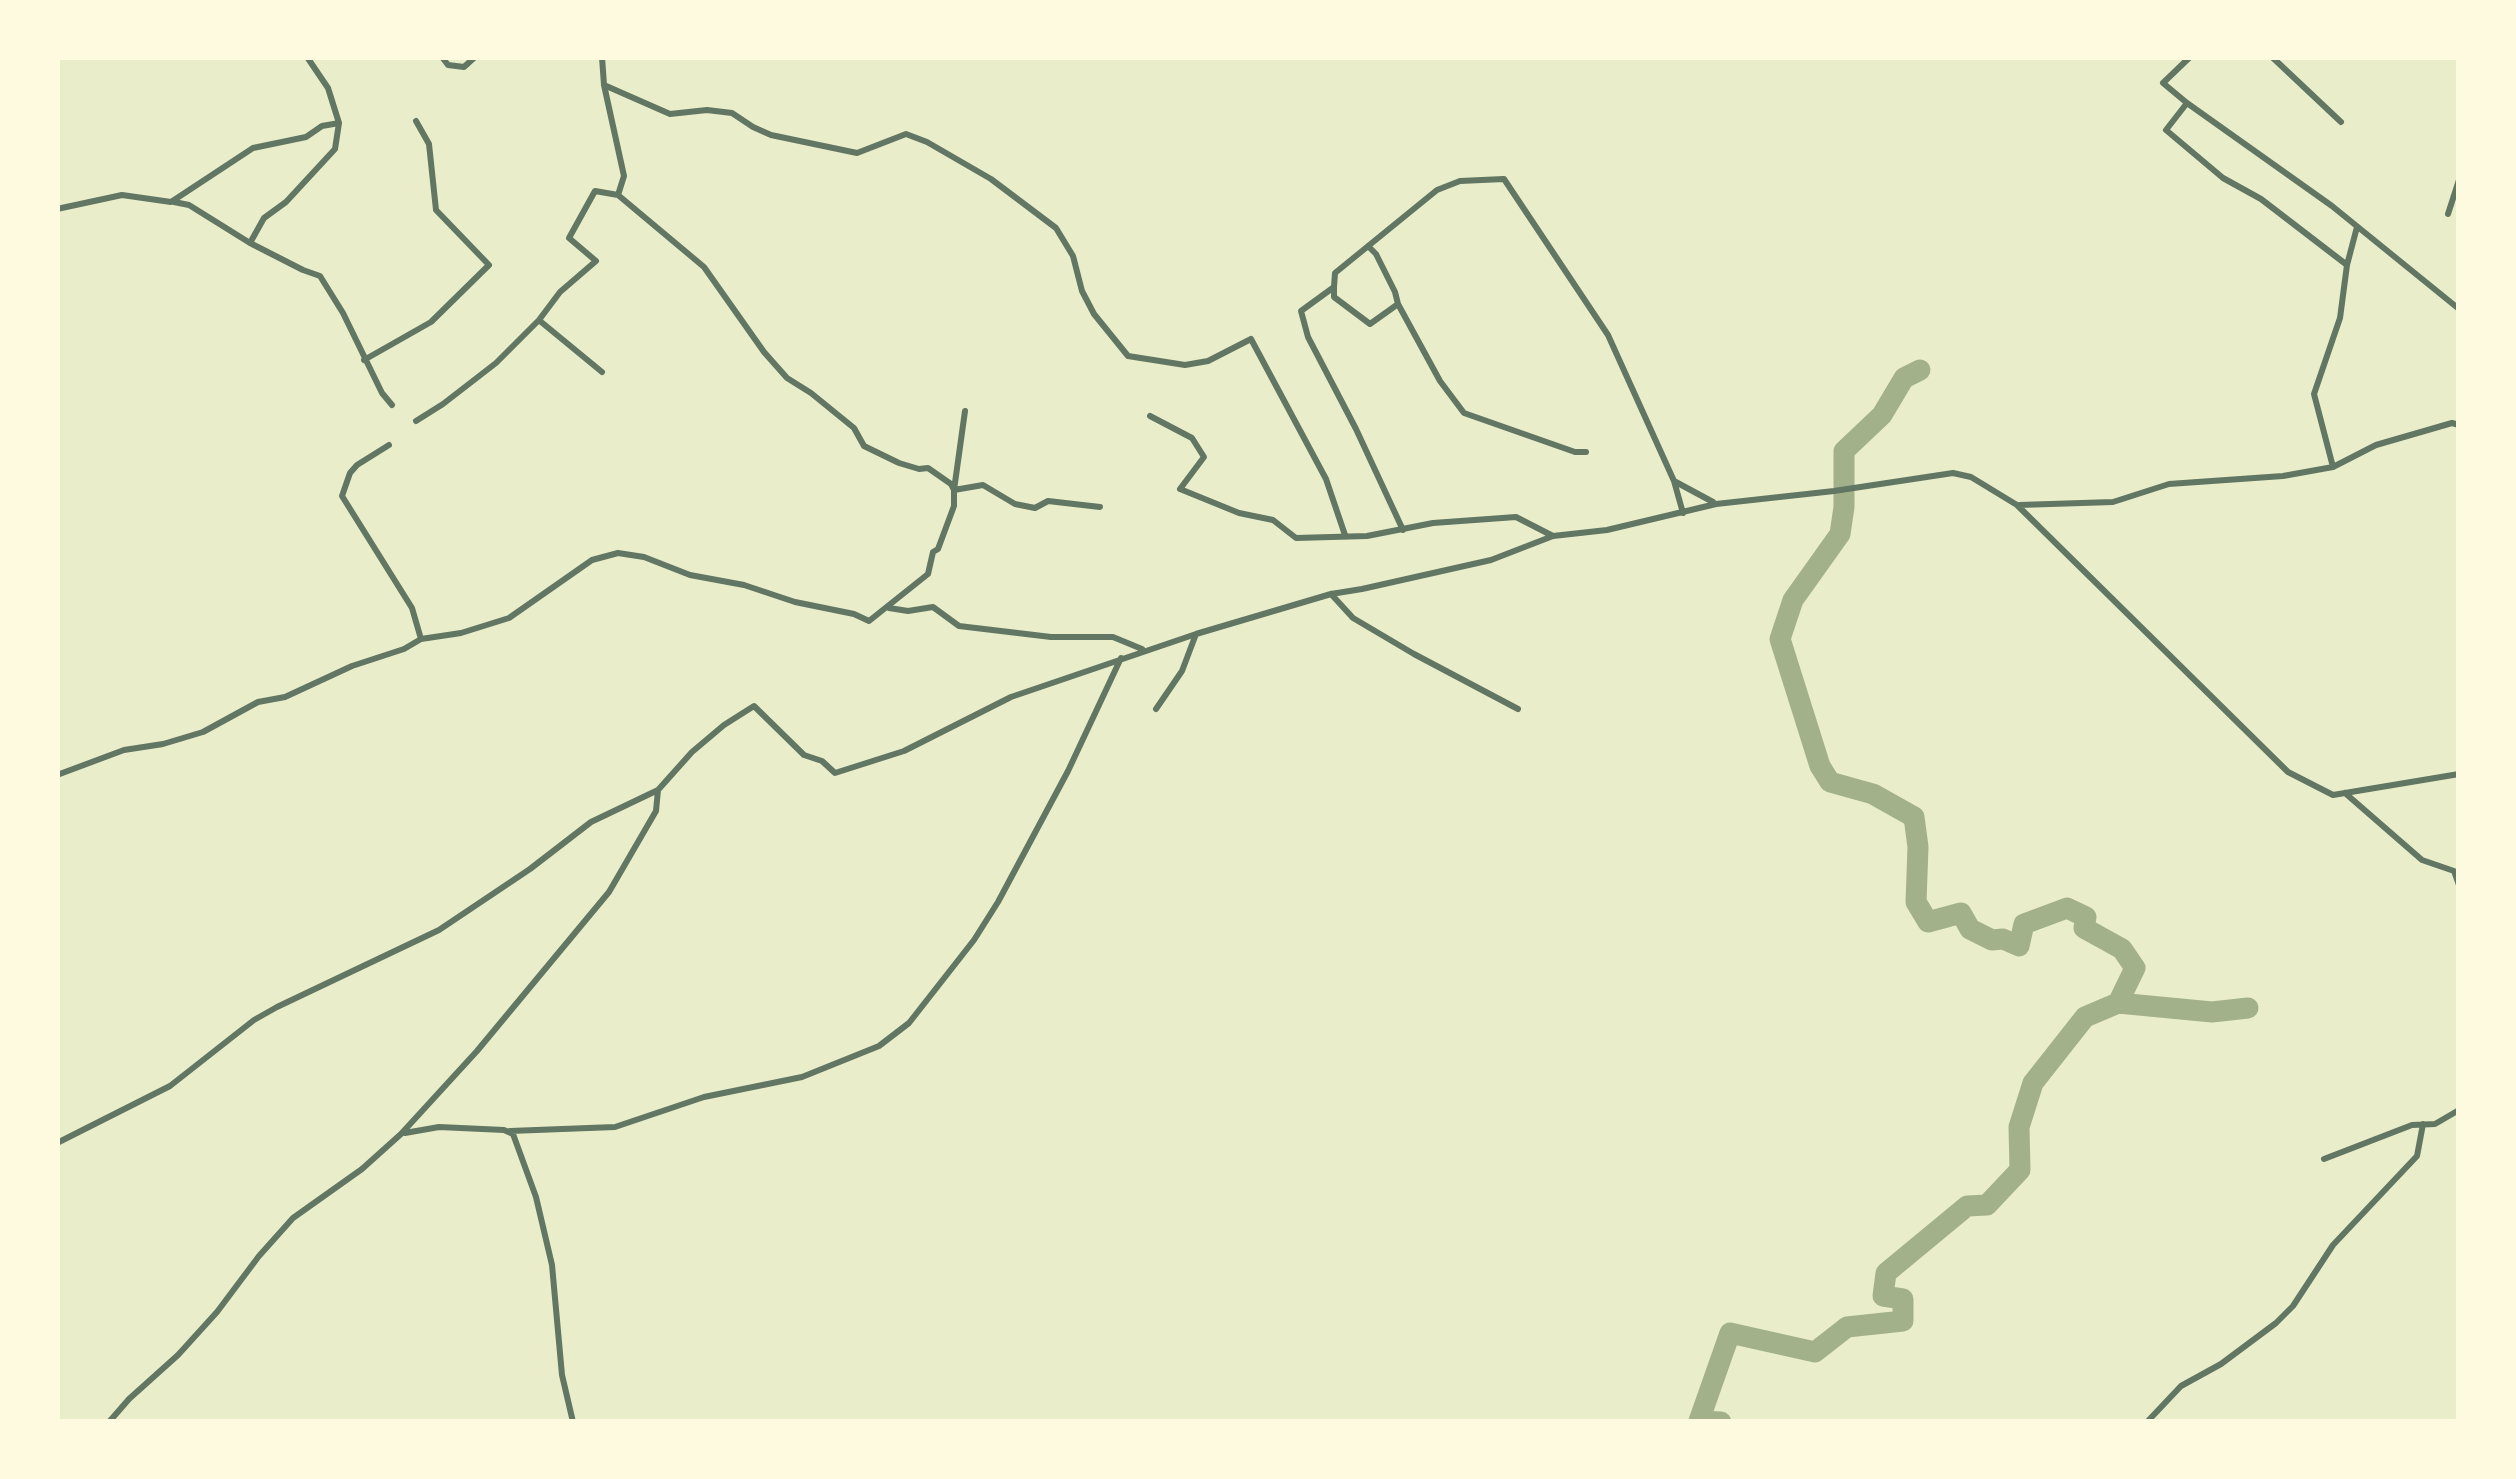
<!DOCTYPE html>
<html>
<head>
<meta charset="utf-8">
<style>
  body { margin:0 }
  #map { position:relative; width:2516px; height:1479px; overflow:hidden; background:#e9edc9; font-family:Merriweather,serif }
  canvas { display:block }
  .frame { position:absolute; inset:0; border:60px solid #fefae0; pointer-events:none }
</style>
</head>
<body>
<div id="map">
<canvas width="2516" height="1479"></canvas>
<div class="frame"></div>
</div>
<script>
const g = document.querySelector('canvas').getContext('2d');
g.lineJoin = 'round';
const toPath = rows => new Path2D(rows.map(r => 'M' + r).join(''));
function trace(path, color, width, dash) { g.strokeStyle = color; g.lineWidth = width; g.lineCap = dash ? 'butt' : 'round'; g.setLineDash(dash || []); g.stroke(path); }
const river = toPath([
  [1920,370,1904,378,1882,415,1844,451,1844,507,1840,534,1793,600,1780,639,1820,766,1830,782,1873,794,1914,817,1918,847,1916,902,1928,922,1961,913,1970,929,1992,940,2003,939,2019,946,2024,924,2067,908,2086,917,2084,928,2122,949,2135,968,2118,1003],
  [1721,1422,1699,1421,1730,1333,1815,1352,1847,1327,1903,1321,1903,1299,1883,1296,1886,1273,1967,1206,1987,1205,2020,1170,2019,1127,2033,1083,2085,1017,2118,1003,2212,1012,2248,1008]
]);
const minor = toPath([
  [442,57,448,65,464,67,475,57],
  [2190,57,2163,83,2187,103,2332,206,2459,309],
  [2272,57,2341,122],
  [604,85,670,114,707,110,732,113,753,127,771,135,857,153,906,134,927,142,991,179,1056,228,1073,256,1082,291,1094,314,1128,356,1185,365,1208,361,1251,339,1326,479,1345,535],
  [2187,103,2166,130,2223,178,2261,199,2347,265],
  [174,202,189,205,250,243,303,270,320,276,343,313,382,393,392,405],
  [57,209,122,195,171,202,253,148,306,137,322,126,339,123,328,88,307,57],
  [2448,214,2459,180],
  [250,243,264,218,286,202,335,149,339,123],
  [1368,246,1376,254,1395,292,1398,304,1440,381,1464,413,1575,452,1586,452],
  [1334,287,1334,297,1370,324,1398,304],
  [540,321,602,372],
  [364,360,431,322,489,265,436,210,429,144,416,121],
  [965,411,954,490,983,485,1015,504,1035,508,1048,501,1100,507],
  [1150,416,1192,438,1204,457,1180,489,1239,513,1273,520,1296,538,1367,536,1433,523,1516,517,1553,536],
  [416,421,443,404,496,363,539,320,560,292,596,261,569,238,595,191,618,195,624,176,604,85,602,57],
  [2333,467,2314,394,2340,318,2347,265,2357,227],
  [1674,481,1713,502],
  [2019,505,2113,502,2169,484,2283,476,2333,467,2376,445,2452,423,2459,425],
  [1403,530,1356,429,1308,337,1301,311,1334,287,1335,273,1437,190,1460,181,1504,179,1608,335,1674,481,1683,513],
  [1331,594,1353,618,1414,654,1518,709],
  [889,608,908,611,933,607,959,626,1051,637,1113,637,1142,649],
  [421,639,461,633,509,618,592,560,618,553,644,557,690,575,744,585,795,602,854,614,869,621,928,574,933,552,938,549,954,506,954,490,951,484,928,468,919,469,899,463,864,446,854,428,811,393,787,378,764,352,704,267,618,195],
  [1156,709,1182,671,1196,634],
  [57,775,124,750,163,744,203,732,258,702,285,697,352,666,404,649,421,639,412,608,342,496,350,473,357,465,389,445],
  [2345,793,2422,860,2454,871,2459,885],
  [510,1131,615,1127,704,1097,802,1077,879,1046,909,1023,974,940,998,902,1068,771,1121,658],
  [405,1133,439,1127,504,1130,513,1134,536,1197,552,1265,562,1375,573,1422],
  [57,1143,170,1086,254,1020,277,1007,439,930,530,869,591,822,658,790,692,752,724,725,754,706,804,755,822,761,835,773,904,751,1011,697,1196,634,1331,594,1362,589,1491,560,1553,536,1607,530,1716,504,1834,491,1953,473,1971,477,2017,505,2288,772,2333,795,2459,774],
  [2324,1159,2412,1125,2435,1124,2459,1110],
  [109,1422,129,1399,178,1355,217,1312,259,1256,293,1218,362,1169,401,1134,477,1051,609,892,656,811,658,790],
  [2147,1422,2181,1386,2221,1364,2276,1323,2293,1306,2333,1245,2417,1156,2423,1124]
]);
trace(river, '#a3b18a', 21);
trace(minor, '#617663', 6);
</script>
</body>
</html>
